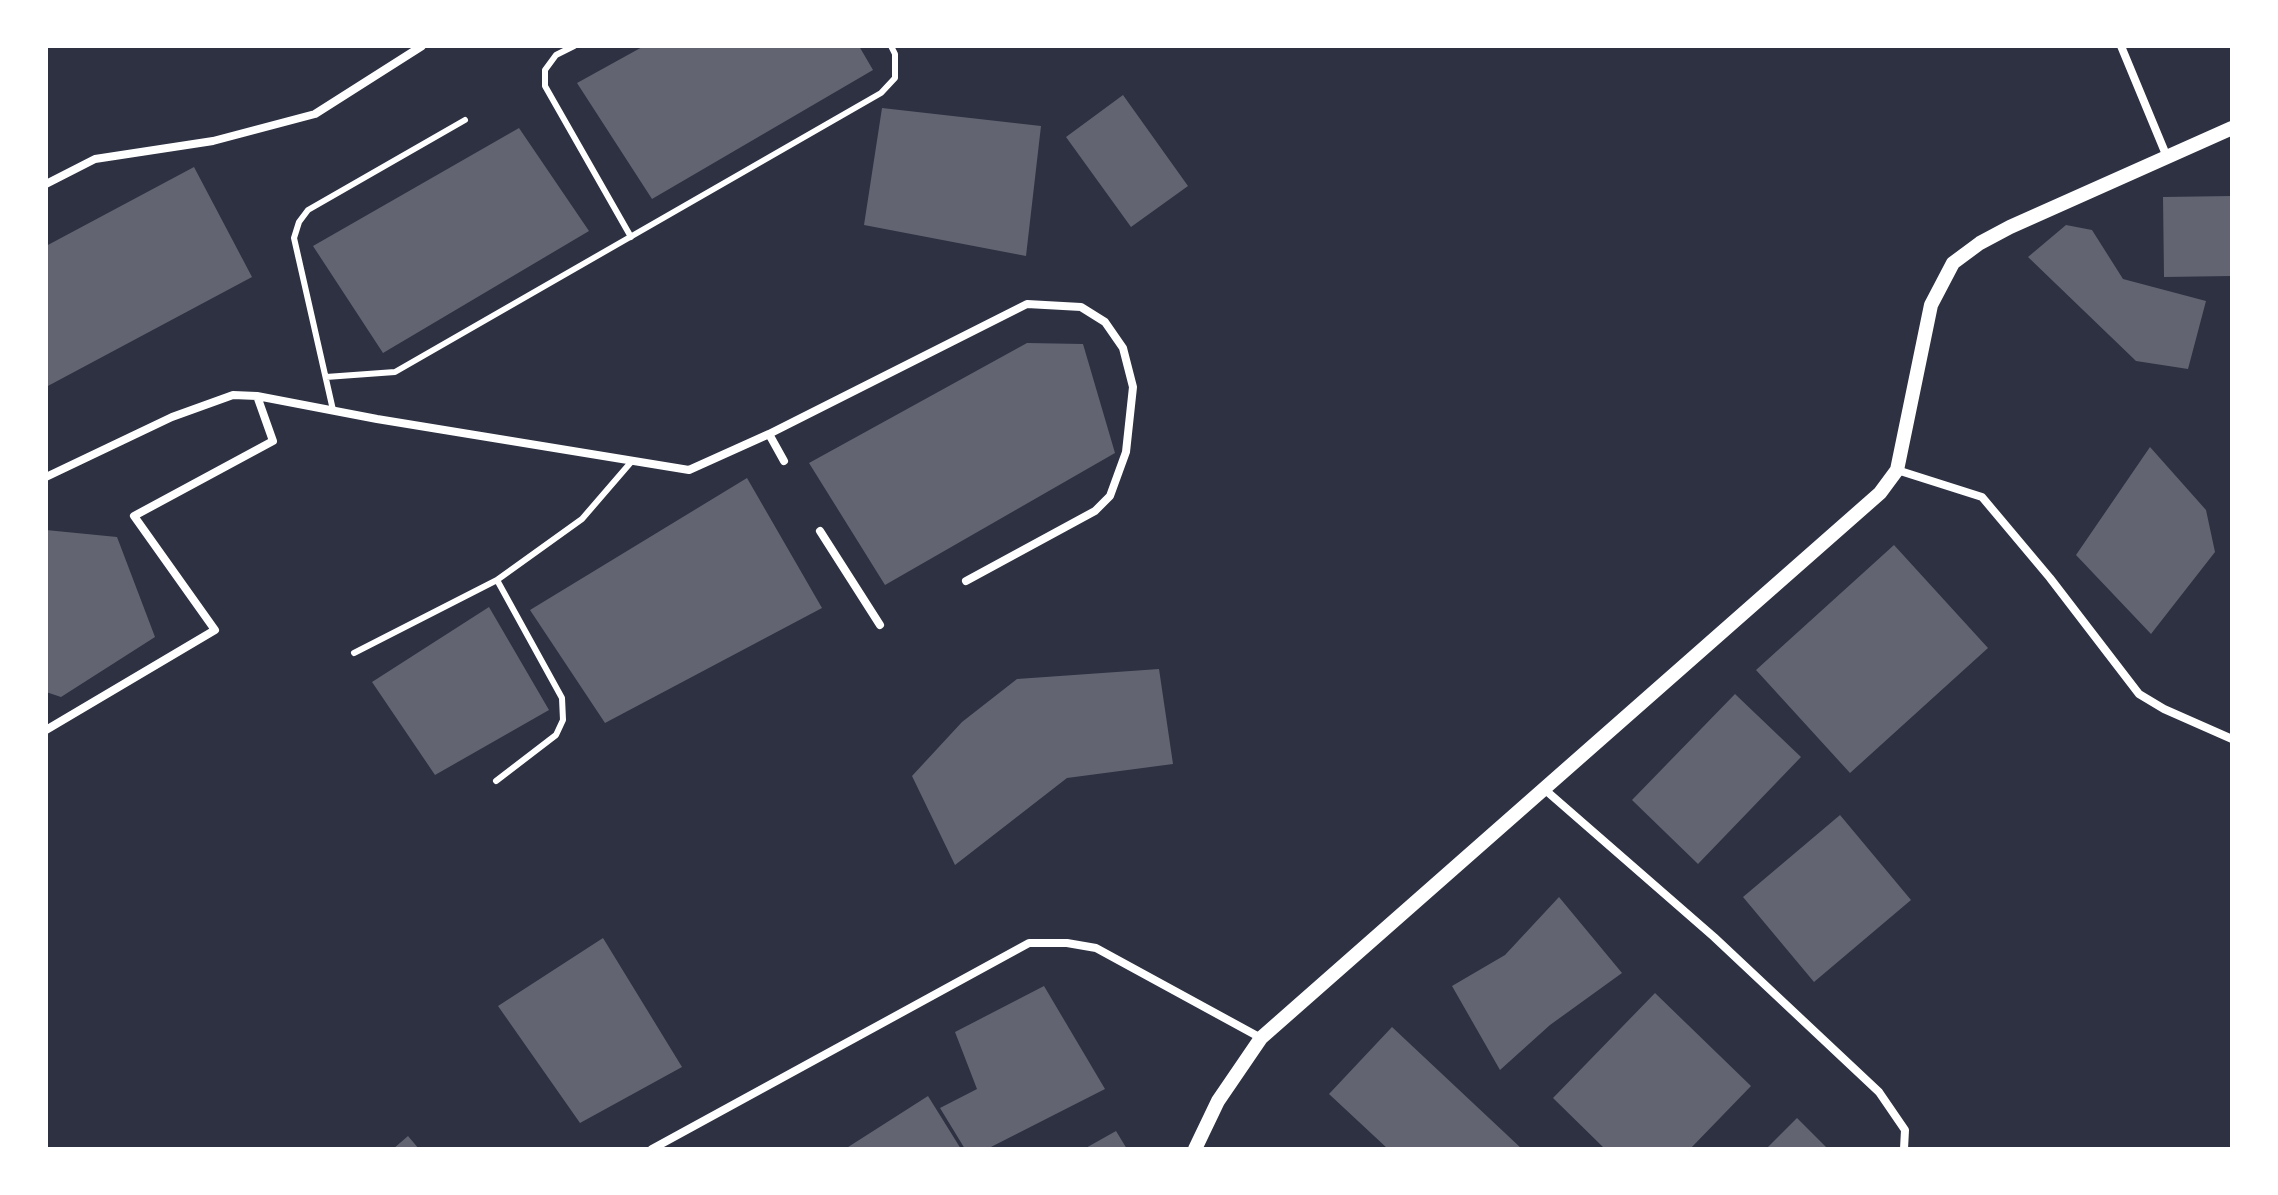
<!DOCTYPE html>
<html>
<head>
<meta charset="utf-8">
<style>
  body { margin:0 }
  #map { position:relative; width:2278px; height:1195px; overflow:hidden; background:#2d3142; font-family:"Playfair Display",serif }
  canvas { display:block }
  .frame { position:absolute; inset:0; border:48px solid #fff; pointer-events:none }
</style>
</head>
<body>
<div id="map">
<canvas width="2278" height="1195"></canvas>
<div class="frame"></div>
</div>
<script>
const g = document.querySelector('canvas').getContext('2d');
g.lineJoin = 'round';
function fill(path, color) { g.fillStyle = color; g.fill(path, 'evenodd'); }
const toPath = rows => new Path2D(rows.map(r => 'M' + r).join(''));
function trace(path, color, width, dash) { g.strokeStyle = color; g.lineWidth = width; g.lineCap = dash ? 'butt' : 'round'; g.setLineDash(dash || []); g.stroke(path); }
const building = toPath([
  [644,46,859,46,873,70,652,199,577,83],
  [1123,95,1188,186,1131,227,1066,137],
  [882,108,1041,126,1026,256,864,225],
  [519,128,589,231,383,353,313,246],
  [194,167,252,277,46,387,46,246],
  [2232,196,2232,276,2164,277,2163,197],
  [2066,225,2092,230,2123,279,2206,301,2188,369,2136,361,2028,257],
  [1027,343,1083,344,1115,453,885,585,809,463],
  [2150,447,2206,510,2215,552,2151,634,2076,555],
  [747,478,822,608,605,723,530,610],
  [46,530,117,537,155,637,61,697,46,692],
  [1894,545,1988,648,1850,773,1756,670],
  [489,607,549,710,435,775,372,682],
  [1159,669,1173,764,1067,778,955,865,912,776,962,722,1017,679],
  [1735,694,1801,757,1698,864,1632,800],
  [1840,815,1911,900,1814,982,1743,897],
  [1559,897,1622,973,1550,1025,1500,1070,1452,986,1505,955],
  [603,938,682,1067,580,1123,498,1006],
  [1044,986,1105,1089,987,1149,965,1149,940,1108,977,1089,955,1032],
  [1655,993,1751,1086,1690,1149,1605,1149,1553,1098],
  [1392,1027,1522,1149,1388,1149,1329,1094],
  [928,1096,961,1149,845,1149],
  [1797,1118,1828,1149,1766,1149],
  [1116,1131,1127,1149,1084,1149],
  [408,1136,419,1149,393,1149]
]);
const service = toPath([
  [574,46,556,55,545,70,545,86,631,237],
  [326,377,395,372,881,93,895,78,895,54,891,46],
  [333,410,294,238,299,222,308,210,465,120],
  [354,653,497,580,582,519,632,461],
  [496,781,556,735,563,720,562,698,497,580]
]);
const minor = toPath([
  [2121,46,2167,157],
  [46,184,95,159,213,141,315,114,422,46],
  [769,434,784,461],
  [1897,470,1982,497,2050,578,2139,694,2164,709,2232,739],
  [46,477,172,417,233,395,257,396,377,419,689,470,769,434,1027,304,1081,307,1105,322,1123,348,1133,387,1126,452,1110,496,1095,511,966,581],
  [820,531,880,625],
  [46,730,215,630,134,516,273,441,257,396],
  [1543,788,1714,937,1879,1092,1905,1130,1904,1149],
  [652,1149,1029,943,1067,943,1096,948,1261,1038]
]);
const tertiary = toPath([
  [1195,1149,1218,1101,1261,1038,1880,493,1897,470,1931,305,1953,263,1980,243,2010,227,2232,128]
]);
fill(building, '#626471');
trace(service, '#fff', 6);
trace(minor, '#fff', 8);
trace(tertiary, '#fff', 14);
</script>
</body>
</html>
